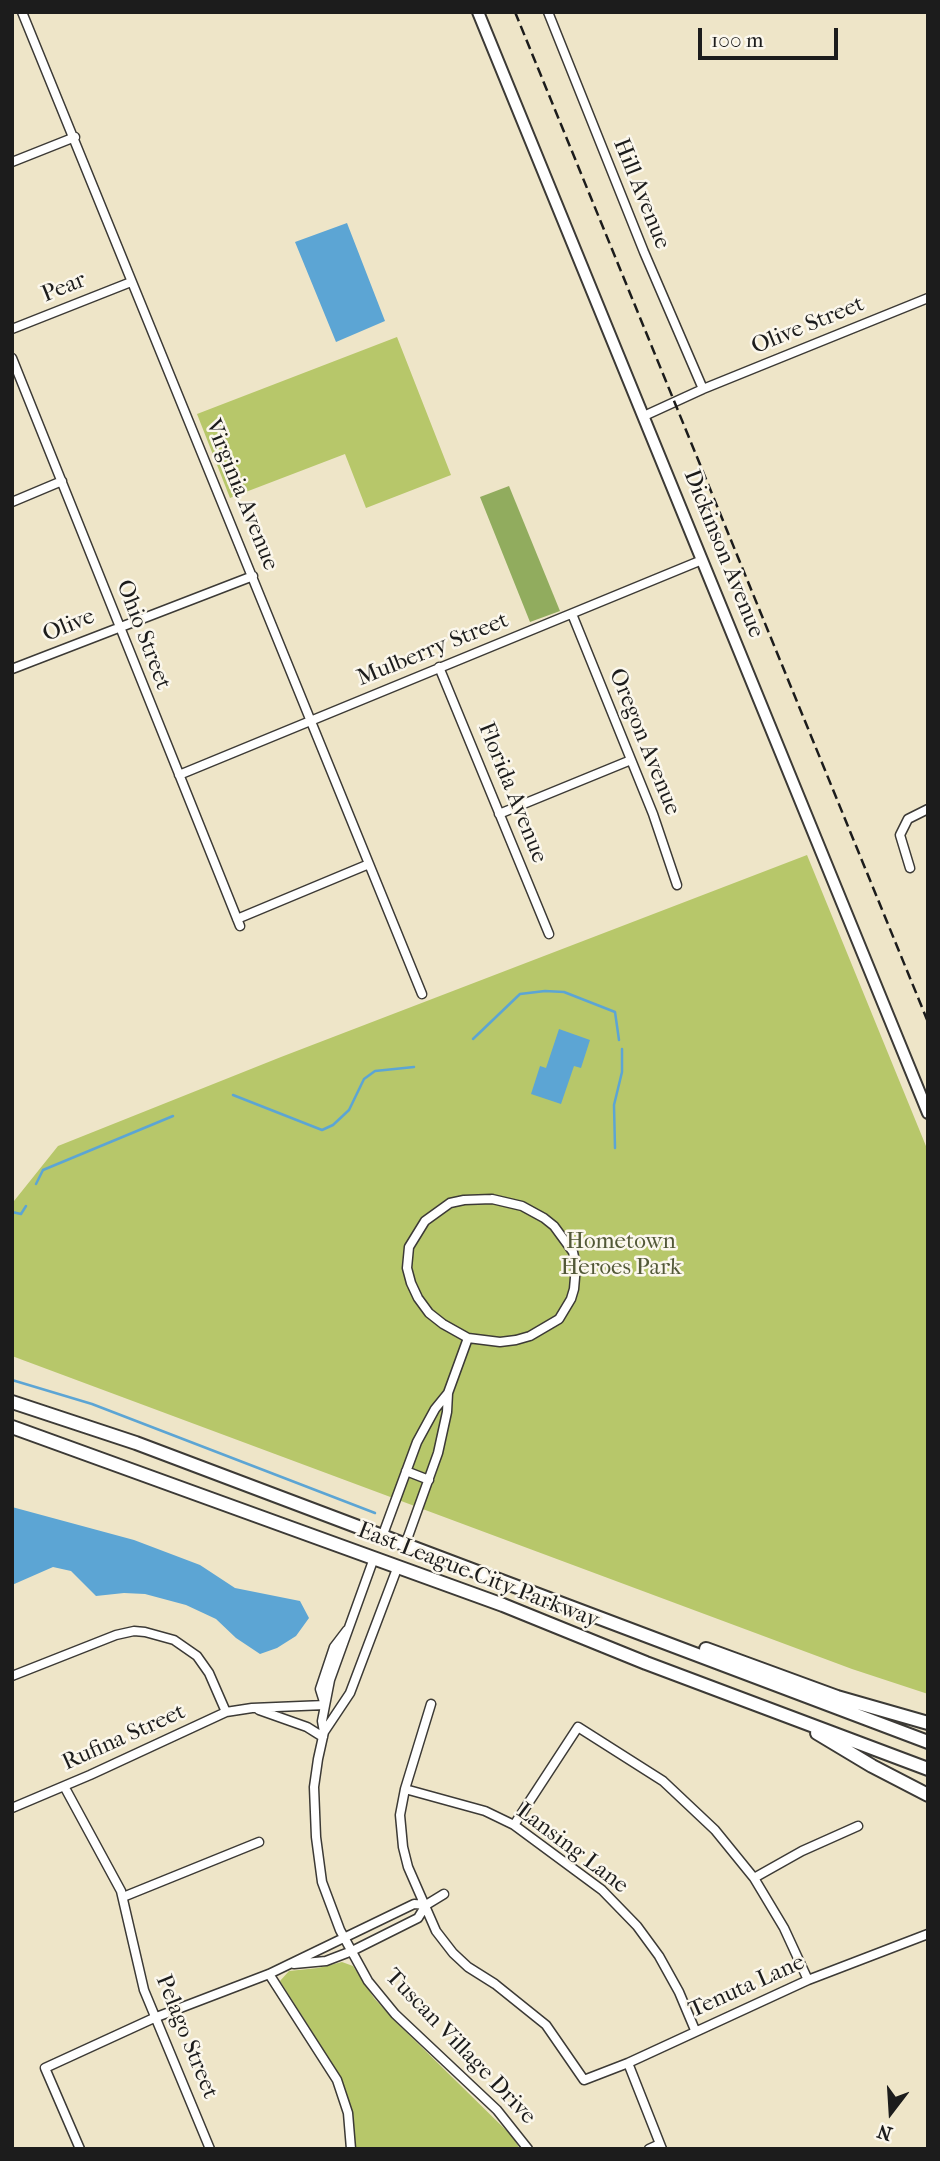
<!DOCTYPE html>
<html>
<head>
<meta charset="utf-8">
<style>
  body { margin:0 }
  #map { position:relative; width:940px; height:2161px; overflow:hidden; background:#eee5c8; font-family:"IM FELL French Canon",serif }
  canvas { display:block }
  .frame { position:absolute; inset:0; border:14px solid #1c1c1c; pointer-events:none }
  .north { position:absolute; left:856px; top:2077px; width:70px; height:70px; -webkit-text-stroke:5px #fbf7ec; paint-order:stroke; rotate:197deg; font-size:19px; font-weight:700; line-height:28px; text-align:center; color:#1c1c1c }
  .north::after { content:''; display:block; margin:auto; width:24px; height:32px; background:#1c1c1c; clip-path:polygon(50% 0,100% 100%,50% 72%,0 100%) }
  .scale { position:absolute; left:698px; top:28px; width:140px; height:32px; box-sizing:border-box; border:4px solid #1c1c1c; border-top:0; padding-left:9px; font-size:21px; line-height:24px; white-space:nowrap; color:#1c1c1c; -webkit-text-stroke:5px #fbf7ec; paint-order:stroke }
</style>
</head>
<body>
<div id="map">
<canvas width="940" height="2161"></canvas>
<div class="frame"></div>
<div class="north">N</div>
<div class="scale">100 m</div>
</div>
<script>
const g = document.querySelector('canvas').getContext('2d');
g.lineJoin = 'round';
function fill(path, color) { g.fillStyle = color; g.fill(path, 'evenodd'); }
const toPath = rows => new Path2D(rows.map(r => 'M' + r).join(''));
function trace(path, color, width, dash) { g.strokeStyle = color; g.lineWidth = width; g.lineCap = dash ? 'butt' : 'round'; g.setLineDash(dash || []); g.stroke(path); }
function label(font, color, halo, rows, align = 'center') {
  g.font = font + ' "IM FELL French Canon",serif'; g.lineWidth = 5; g.setLineDash([]); g.textBaseline = 'middle'; g.strokeStyle = halo; g.fillStyle = color; for (const [text, x, y, turn = 0] of rows) {
    g.save(); g.translate(x, y); g.rotate((+turn || 0) * Math.PI / 180); g.textAlign = isNaN(turn) ? turn : align; if (halo) g.strokeText(text, 0, 0); g.fillText(text, 0, 0); g.restore();
  }
}
const green = toPath([
  [397,337,451,475,366,508,345,454,230,498,197,414],
  [807,855,928,1151,928,1694,852,1669,12,1356,12,1201,14,1201,58,1146,281,1057],
  [342,1962,353,1966,374,1998,393,2019,512,2136,520,2149,354,2149,353,2117,345,2090,332,2063,280,1981,289,1971,318,1968]
]);
const forest = toPath([
  [509,486,560,611,530,622,480,497]
]);
const water = toPath([
  [347,223,385,321,336,342,295,242],
  [559,1029,590,1040,581,1068,574,1066,561,1104,531,1094,540,1066,546,1068],
  [12,1507,134,1540,200,1565,235,1588,300,1601,309,1618,296,1636,277,1648,260,1654,236,1638,216,1619,186,1605,145,1594,124,1593,96,1596,71,1571,53,1567,12,1585]
]);
const stream = toPath([
  [473,1039,520,994,545,991,564,992,615,1012,619,1040],
  [233,1095,322,1130,333,1125,349,1110,364,1079,375,1071,414,1067],
  [615,1148,614,1105,622,1072,622,1049],
  [36,1184,43,1170,173,1116],
  [12,1212,21,1214,26,1206],
  [12,1380,92,1404,375,1513]
]);
const street = toPath([
  [22,12,422,994],
  [548,12,644,252,703,389],
  [12,162,75,137],
  [12,329,131,282],
  [12,358,240,926],
  [644,416,703,389,928,298],
  [12,502,62,481],
  [572,614,653,814,677,885],
  [439,667,549,934],
  [12,669,253,576],
  [179,775,702,560],
  [499,814,631,760],
  [910,868,900,835,908,819,928,809],
  [237,919,369,864],
  [492,1199,522,1206,544,1218,554,1226,573,1252,576,1266,574,1289,571,1299,559,1319,530,1336,516,1340,500,1342,468,1338,443,1324,429,1313,418,1298,411,1283,407,1268,409,1247,425,1221,450,1203,464,1200,492,1199],
  [406,1471,429,1480],
  [382,1537,417,1442,435,1409,448,1393],
  [405,1545,438,1453,447,1412,448,1393,468,1338],
  [398,1566,350,1693,324,1732,318,1759,314,1787,316,1837,322,1882,340,1930,368,1981,395,2014,497,2110,528,2149],
  [12,1676,116,1635,134,1631,145,1632,174,1640,197,1656,209,1673,226,1712],
  [431,1704,405,1789,400,1815,403,1847,408,1867,436,1931,453,1953,468,1967,495,1984,546,2025,584,2080,628,2063,808,1980,928,1934],
  [259,1710,307,1727,323,1737],
  [324,1732,322,1721,330,1680,374,1558],
  [64,1786,121,1891,144,1990,210,2149],
  [405,1789,485,1811,514,1825,602,1890,637,1926,659,1956,679,1992,695,2030],
  [12,1808,90,1775,226,1712,252,1708,325,1705,320,1689,334,1647,347,1630],
  [514,1825,578,1727,663,1781,715,1830,754,1878,784,1928,808,1980],
  [754,1878,802,1851,858,1826],
  [123,1897,259,1842],
  [294,1964,326,1961,352,1951,418,1918,426,1905,444,1894],
  [269,1974,337,2080,348,2113,351,2149],
  [628,2063,662,2149],
  [80,2149,45,2068,154,2018,269,1974,414,1904,426,1905],
  [649,2149,660,2144]
]);
const secondary = toPath([
  [478,12,928,1113]
]);
const primary = toPath([
  [12,1402,136,1443,928,1742],
  [12,1427,503,1605,646,1663,928,1769],
  [706,1649,837,1697,928,1723],
  [817,1733,872,1766,928,1795]
]);
const rail = toPath([
  [515,12,928,1022]
]);
const streetNames = [
  ["Hill Avenue",641,194,68],
  ["Pear",64,288,-22],
  ["Olive Street",808,326,-22],
  ["Virginia Avenue",241,495,68],
  ["Dickinson Avenue",723,554,68],
  ["Olive",69,626,-22],
  ["Ohio Street",143,635,69],
  ["Mulberry Street",433,650,-22],
  ["Oregon Avenue",644,742,68],
  ["Florida Avenue",512,793,68],
  ["East League City Parkway",478,1576,21],
  ["Rufina Street",124,1738,-24],
  ["Lansing Lane",572,1849,37],
  ["Tenuta Lane",747,1987,-24],
  ["Pelago Street",186,2037,68],
  ["Tuscan Village Drive",460,2047,46]
];
const parkNames = [
  ["Hometown",621,1242],
  ["Heroes Park",621,1268]
];
fill(green, '#b7c76a');
fill(forest, '#91ac5e');
fill(water, '#5ca5d4');
trace(stream, '#5ca5d4', 2.5);
trace(street, '#3c3a36', 11);
trace(secondary, '#3c3a36', 14);
trace(primary, '#3c3a36', 16);
trace(street, '#fff', 8);
trace(secondary, '#fff', 10);
trace(primary, '#fff', 12);
trace(rail, '#1c1c1c', 2.5, [10, 5]);
label('23px', '#1c1c1c', '#fbf7ec', streetNames);
label('23px', '#525837', '#fbf7ec', parkNames);
</script>
</body>
</html>
